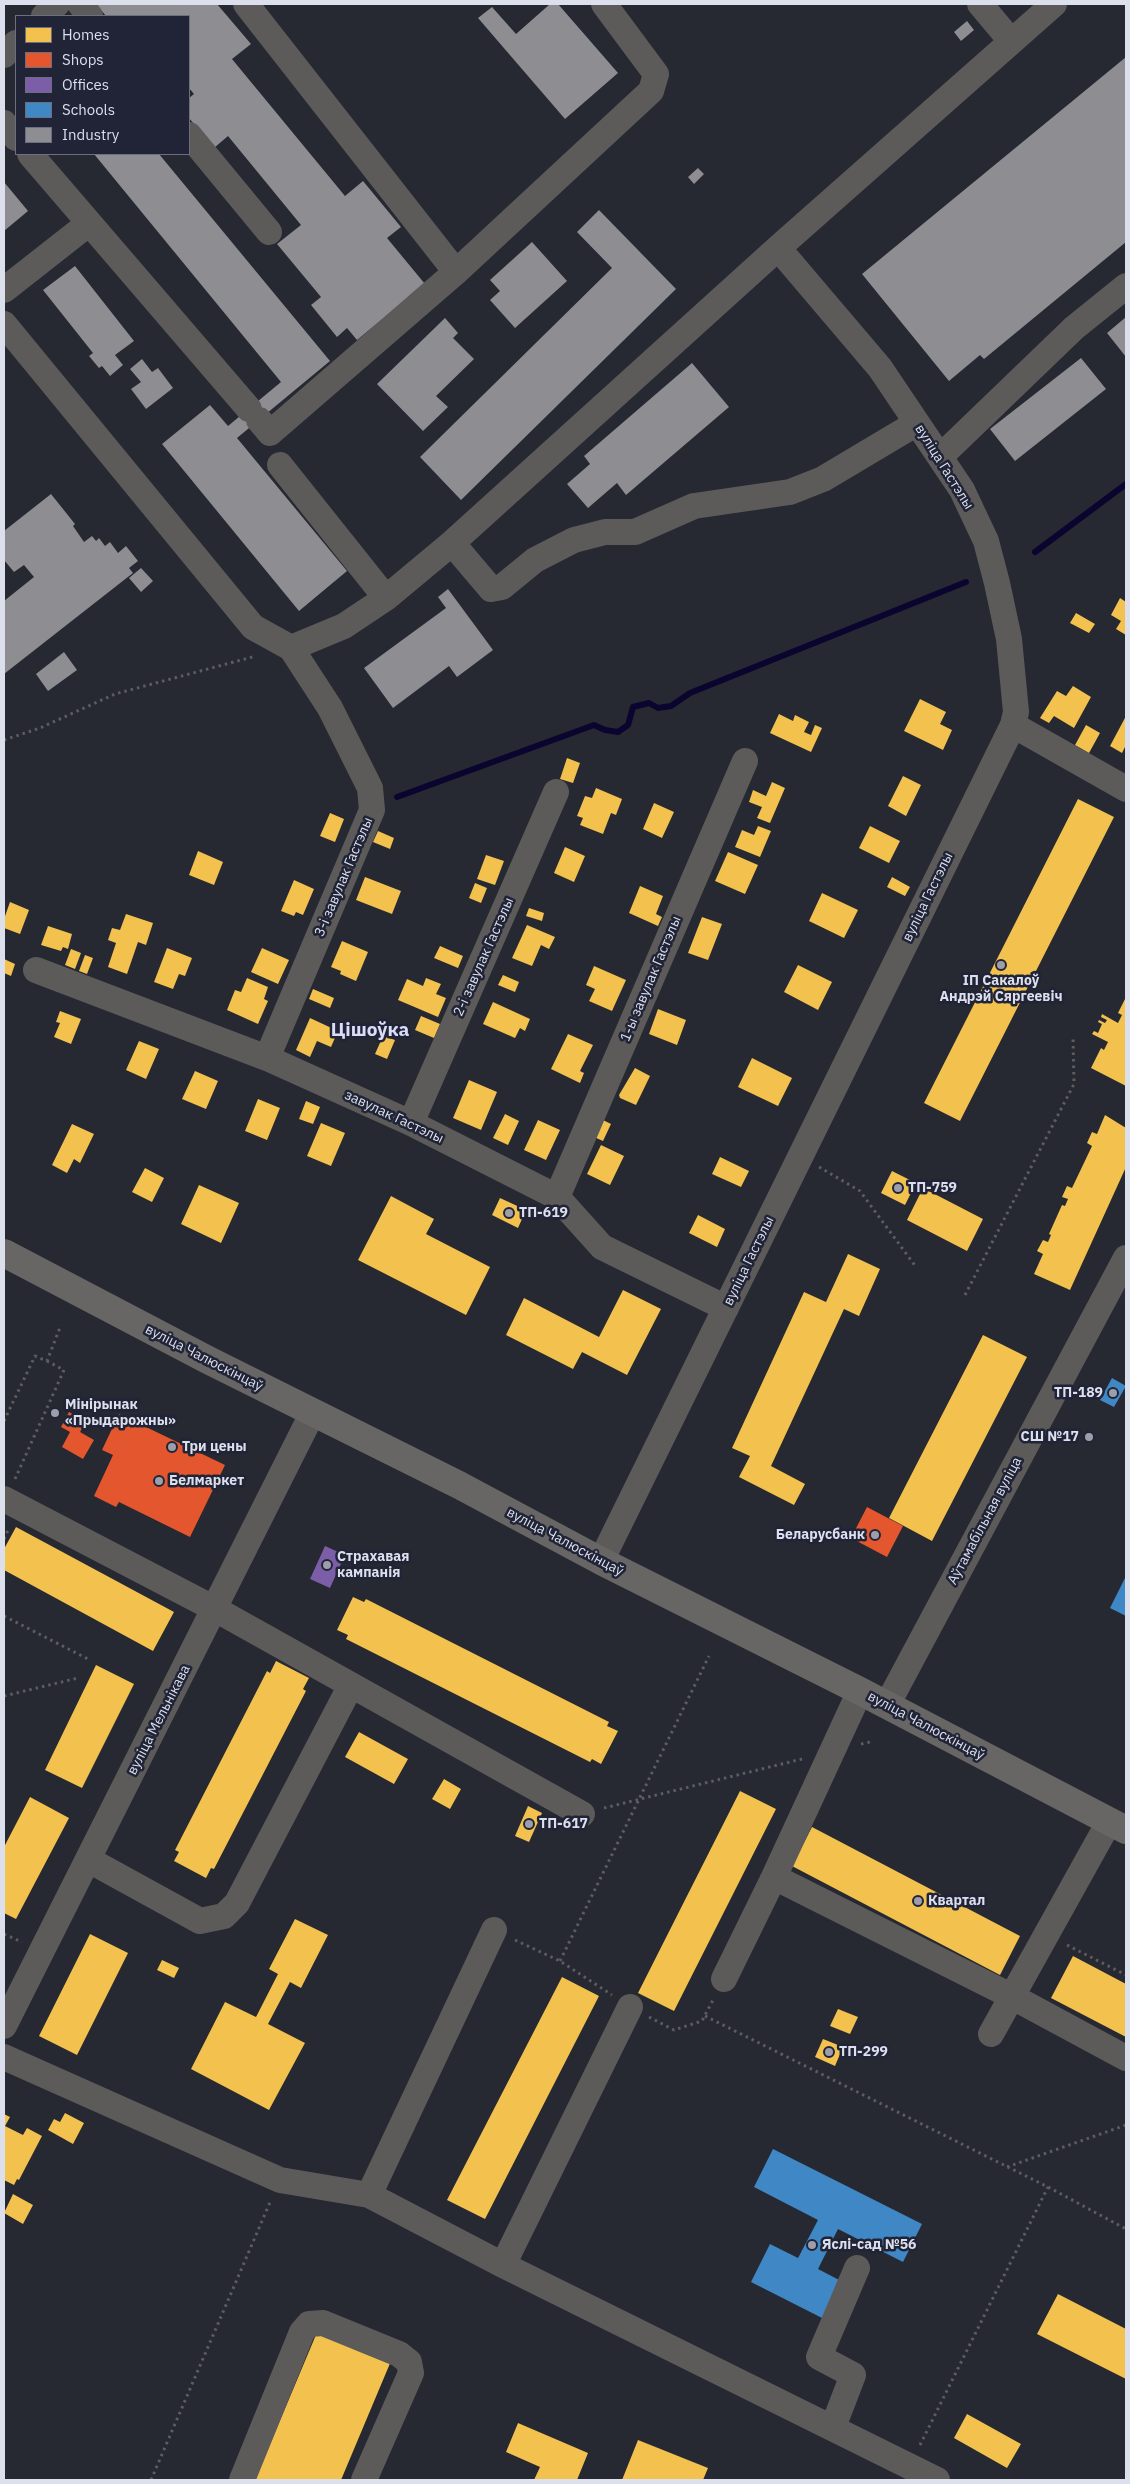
<!DOCTYPE html>
<html>
<head>
<meta charset="utf-8">
<style>
  body { margin:0 }
  #map { position:relative; width:1130px; height:2484px; overflow:hidden; background:#262832; font-family:"IBM Plex Sans",sans-serif }
  canvas { display:block }
  .frame { position:absolute; inset:0; border:5px solid #dcdfec; pointer-events:none }
  .legend { position:absolute; left:15px; top:15px; width:175px; height:140px; box-sizing:border-box; background:#212437; border:1px solid #6c6f7f; margin:0; padding:6px 9px; list-style:none; font-size:15px; color:#dcdfec }
  .legend li { display:flex; align-items:center; gap:10px; height:25px }
  .legend b { width:25px; border:1px solid #6c6f7f }
</style>
</head>
<body>
<div id="map">
<canvas width="1130" height="2484"></canvas>
<div class="frame"></div>
<ul class="legend">
<li><b style="height:14px;background:#f2c14e"></b>Homes</li>
<li><b style="height:14px;background:#e4572e"></b>Shops</li>
<li><b style="height:14px;background:#7b5ea7"></b>Offices</li>
<li><b style="height:14px;background:#3f88c5"></b>Schools</li>
<li><b style="height:14px;background:#8d8d92"></b>Industry</li>
</ul>
</div>
<script>
const g = document.querySelector('canvas').getContext('2d');
g.lineJoin = 'round';
function fill(path, color) { g.fillStyle = color; g.fill(path, 'evenodd'); }
const toPath = rows => new Path2D(rows.map(r => 'M' + r).join(''));
function trace(path, color, width, dash) { g.strokeStyle = color; g.lineWidth = width; g.lineCap = dash ? 'butt' : 'round'; g.setLineDash(dash || []); g.stroke(path); }
function label(font, color, halo, rows, align = 'center') {
  g.font = font + ' "IBM Plex Sans",sans-serif'; g.lineWidth = 5; g.setLineDash([]); g.textBaseline = 'middle'; g.strokeStyle = halo; g.fillStyle = color; for (const [text, x, y, turn = 0] of rows) {
    g.save(); g.translate(x, y); g.rotate((+turn || 0) * Math.PI / 180); g.textAlign = isNaN(turn) ? turn : align; if (halo) g.strokeText(text, 0, 0); g.fillText(text, 0, 0); g.restore();
  }
}
const homes = toPath([
  [1120,598,1126,602,1126,635,1116,629,1121,621,1111,615],
  [1076,613,1095,624,1089,633,1070,623],
  [1073,686,1091,697,1074,728,1054,716,1049,723,1040,718,1057,691,1066,696],
  [920,699,946,712,940,724,952,730,943,750,904,731],
  [779,714,793,721,795,715,809,722,804,732,811,735,815,725,822,728,811,752,770,733],
  [1126,716,1126,745,1122,753,1110,746],
  [1086,725,1100,733,1089,753,1075,745],
  [567,758,580,763,573,783,560,779],
  [903,776,921,785,906,816,888,806],
  [772,782,785,788,770,823,757,818,762,807,749,802,753,790,766,796],
  [596,788,622,799,616,815,611,813,603,834,580,825,583,818,577,816,585,796,592,798],
  [1078,799,1114,817,960,1121,924,1103],
  [654,803,674,812,662,838,643,829],
  [330,813,344,819,335,842,320,836],
  [758,826,771,831,760,857,735,847,742,830,754,835],
  [870,826,900,841,889,863,859,848],
  [378,831,394,838,390,849,373,842],
  [565,847,585,856,574,882,554,873],
  [198,851,223,862,214,885,189,875],
  [728,852,758,865,745,894,715,881],
  [486,855,504,861,495,885,477,879],
  [365,877,401,891,392,914,356,900],
  [892,877,910,887,905,896,887,887],
  [294,880,314,889,303,915,296,912,294,916,281,911],
  [475,883,487,888,481,903,469,898],
  [640,886,663,896,656,914,662,917,658,926,629,913],
  [822,893,858,910,844,938,809,921],
  [10,902,29,910,20,934,4,928,4,919],
  [529,908,544,913,542,921,526,916],
  [126,914,153,923,146,945,138,942,127,974,108,967,116,943,108,940,112,928,120,930],
  [702,917,722,924,708,960,688,953],
  [527,925,555,937,549,949,541,945,532,966,512,958],
  [48,926,72,934,68,949,63,947,61,951,41,945],
  [342,941,368,952,356,981,340,974,341,971,331,967],
  [440,946,463,956,458,968,434,958],
  [167,948,192,958,185,976,179,974,173,989,154,982],
  [262,948,289,960,278,984,251,972],
  [71,949,81,953,75,969,65,965],
  [85,955,93,958,87,974,79,971],
  [4,959,15,964,11,976,4,973],
  [798,965,832,982,818,1010,784,992],
  [594,966,626,980,612,1011,589,1001,595,989,586,985],
  [503,975,519,982,515,992,498,985],
  [247,978,268,987,264,999,268,1001,258,1024,227,1010,235,990,241,992],
  [426,978,441,984,436,994,446,998,438,1017,398,1000,407,979,423,986],
  [313,989,334,998,330,1008,309,999],
  [1126,997,1126,1086,1091,1068,1101,1048,1104,1050,1108,1042,1092,1034,1094,1031,1098,1033,1102,1024,1098,1022,1099,1020,1105,1023,1107,1020,1101,1017,1102,1014,1118,1023,1122,1015,1118,1013],
  [493,1002,530,1019,525,1031,520,1028,515,1038,483,1024],
  [658,1009,686,1020,677,1045,649,1034],
  [60,1011,81,1019,71,1044,54,1037,60,1023,56,1022],
  [421,1016,440,1024,434,1038,415,1030],
  [310,1018,338,1031,331,1047,317,1041,310,1057,296,1050],
  [568,1034,593,1045,580,1071,584,1073,580,1083,551,1069],
  [383,1036,395,1040,387,1059,375,1054],
  [139,1041,159,1049,146,1079,126,1070],
  [752,1058,792,1078,778,1106,738,1087],
  [635,1068,650,1076,636,1105,620,1098,619,1095],
  [195,1071,218,1081,206,1109,182,1099],
  [469,1080,497,1092,481,1130,453,1118],
  [258,1099,280,1108,267,1140,245,1131],
  [306,1101,320,1107,313,1124,299,1119],
  [505,1114,519,1121,508,1145,493,1138],
  [1105,1115,1126,1128,1126,1167,1070,1290,1034,1274,1043,1254,1037,1251,1043,1240,1048,1242,1051,1235,1049,1234,1062,1205,1065,1206,1068,1199,1062,1197,1067,1186,1072,1188,1092,1146,1087,1143,1092,1132,1097,1134],
  [538,1120,560,1130,546,1160,524,1150],
  [603,1120,611,1124,603,1141,594,1137],
  [321,1123,345,1133,331,1166,307,1156],
  [72,1124,94,1134,80,1163,74,1159,67,1173,52,1165],
  [601,1145,624,1156,610,1185,587,1174],
  [720,1157,749,1171,741,1187,712,1174],
  [145,1168,164,1178,152,1202,132,1192],
  [892,1171,916,1183,905,1205,881,1193],
  [199,1185,239,1203,221,1243,181,1224],
  [923,1188,983,1219,967,1251,907,1220],
  [391,1196,434,1219,426,1234,490,1267,466,1315,358,1260],
  [500,1198,526,1210,518,1228,492,1215],
  [698,1215,725,1229,717,1247,689,1233],
  [848,1254,880,1269,859,1316,844,1309,771,1466,805,1484,794,1505,739,1477,750,1456,732,1448,804,1292,826,1302],
  [623,1290,661,1309,627,1375,582,1352,573,1369,506,1335,524,1298,599,1337],
  [983,1335,1027,1357,932,1541,889,1518],
  [16,1527,174,1612,153,1651,4,1570,4,1549],
  [353,1597,364,1602,366,1599,609,1722,607,1726,618,1731,601,1764,592,1759,590,1762,346,1639,348,1635,337,1630],
  [276,1661,309,1678,303,1689,306,1691,214,1869,211,1868,206,1878,174,1861,179,1852,175,1850,267,1671,270,1673],
  [96,1665,134,1684,82,1788,45,1770],
  [359,1732,408,1759,394,1784,345,1757],
  [444,1779,461,1789,450,1809,432,1799],
  [740,1791,776,1809,674,2011,638,1993],
  [30,1797,69,1818,16,1919,4,1913,4,1847],
  [528,1806,542,1813,529,1842,515,1836],
  [812,1827,1020,1936,1000,1975,792,1866],
  [295,1919,328,1935,301,1988,290,1982,268,2024,305,2043,269,2110,191,2069,225,2002,256,2017,278,1974,269,1969],
  [90,1934,128,1953,77,2055,39,2036],
  [1073,1956,1126,1984,1126,2037,1051,1998],
  [162,1960,179,1968,174,1978,157,1970],
  [562,1977,599,1996,485,2219,447,2200],
  [838,2009,858,2017,850,2034,830,2026],
  [823,2039,843,2047,835,2066,815,2057],
  [65,2113,84,2123,73,2144,48,2130,54,2119,60,2122],
  [4,2114,10,2117,5,2126,23,2135,27,2128,42,2136,19,2180,17,2179,14,2185,4,2180],
  [13,2194,33,2205,23,2224,4,2213],
  [1058,2294,1126,2329,1126,2379,1037,2334],
  [318,2330,391,2361,341,2480,255,2480],
  [967,2414,1021,2444,1007,2468,954,2438],
  [518,2423,588,2453,577,2480,534,2480,540,2467,506,2452],
  [638,2440,708,2468,703,2480,622,2480]
]);
const shops = toPath([
  [69,1412,86,1421,80,1432,94,1440,83,1459,62,1447,70,1432,61,1427],
  [119,1414,225,1465,190,1537,119,1502,116,1507,94,1496,113,1455,102,1450],
  [867,1507,903,1526,887,1557,851,1538]
]);
const offices = toPath([
  [325,1546,345,1555,330,1588,310,1579]
]);
const schools = toPath([
  [1112,1378,1126,1386,1114,1407,1100,1400],
  [1126,1576,1126,1616,1110,1608],
  [773,2149,922,2224,903,2262,838,2229,818,2269,845,2283,826,2320,751,2282,770,2244,798,2258,818,2220,754,2187]
]);
const industry = toPath([
  [96,4,217,4,251,44,232,59,345,196,363,181,401,227,387,238,425,284,357,340,347,328,337,337,311,305,321,297,277,244,301,225,228,136,214,148,189,118,189,98,194,94,189,88,189,16,106,16],
  [550,4,558,4,618,73,565,119,478,18,492,7,516,34],
  [967,21,974,30,961,41,954,32],
  [1126,57,1126,242,984,359,980,355,949,381,862,274],
  [94,154,159,154,330,361,237,438,347,571,299,611,162,444,210,405,228,426,281,382],
  [698,168,704,174,694,184,688,177],
  [4,182,28,211,4,231],
  [599,210,676,289,461,500,420,457,612,268,577,232],
  [532,242,567,281,515,328,490,300,500,291,490,280],
  [75,266,134,341,115,355,123,365,110,376,102,366,99,368,89,356,93,353,43,290],
  [1126,317,1126,357,1107,333],
  [445,318,458,333,453,338,474,359,436,396,448,407,423,431,377,384],
  [1081,358,1106,389,1015,461,990,429],
  [142,359,152,372,158,368,173,388,146,409,131,389,141,382,130,369],
  [692,363,729,407,626,495,617,483,588,508,567,484,590,464,584,456],
  [51,494,75,524,73,526,84,542,92,536,96,541,99,538,105,546,110,542,118,553,126,546,138,561,129,568,133,573,4,674,4,601,34,577,24,565,14,572,4,560,4,531],
  [141,568,153,581,141,592,129,578],
  [448,589,493,650,457,677,449,666,393,708,364,668,446,608,438,597],
  [64,652,77,670,48,691,36,674]
]);
const stream = toPath([
  [1035,552,1126,484],
  [397,797,594,725,605,730,618,732,628,725,633,707,649,703,658,708,671,706,690,693,966,582]
]);
const path = toPath([
  [4,740,40,728,115,694,256,656],
  [819,1167,860,1191,916,1267],
  [965,1295,1074,1084,1073,1038],
  [4,1421,35,1356,47,1361,61,1325],
  [15,1479,64,1370,47,1361],
  [4,1539,9,1528],
  [4,1616,88,1659],
  [4,1696,78,1678],
  [861,1744,870,1742],
  [604,1808,802,1759],
  [4,1934,22,1942],
  [515,1940,560,1961,612,1995],
  [1067,1945,1126,1975],
  [560,1961,709,1656],
  [705,2016,1048,2187,1126,2229],
  [649,2017,674,2030,702,2021,714,1998],
  [1007,2167,1126,2125],
  [920,2445,1048,2187],
  [151,2480,271,2200]
]);
const minor = toPath([
  [80,4,90,16],
  [246,4,456,272],
  [980,4,1011,41],
  [44,16,57,4],
  [4,55,16,43],
  [4,123,16,138],
  [189,135,269,232],
  [30,154,249,409],
  [4,290,88,224],
  [4,324,253,627,291,648,330,708,370,788,372,810,267,1058],
  [259,420,270,433,456,272,651,91,656,74,604,4],
  [940,457,1074,328,1126,286],
  [280,465,386,598],
  [452,543,491,589,502,587,535,560,574,540,605,532,635,532,694,506,790,492,823,479,917,423],
  [291,648,344,626,386,598,452,543,778,248,1054,4],
  [1013,725,1126,789],
  [36,970,267,1058,411,1123,557,1197,602,1247,726,1308],
  [411,1123,556,792],
  [557,1197,745,761],
  [4,1499,215,1609,582,1814],
  [601,1561,1013,725,1016,712,1009,639,997,583,986,541,962,490,880,368,778,248],
  [860,1691,774,1877,1011,1996,1126,2058],
  [887,1705,1126,1258],
  [89,1860,200,1921,224,1916,237,1903,351,1685],
  [724,1979,774,1877],
  [4,2026,313,1412],
  [991,2034,1109,1822],
  [4,2057,280,2180,369,2195,503,2265,937,2480],
  [369,2195,494,1930],
  [503,2265,630,2007],
  [833,2427,853,2375,819,2357,857,2268],
  [242,2480,302,2332,309,2324,323,2323,399,2354,409,2362,411,2373,364,2480]
]);
const major = toPath([
  [4,1253,208,1360,459,1485,601,1561,860,1691,1126,1830]
]);
const markers = [
  [1001,965,5,"#9c9fab"],
  [898,1188,5,"#9c9fab"],
  [509,1213,5,"#9c9fab"],
  [1113,1393,5,"#9c9fab"],
  [55,1413,5,"#9c9fab"],
  [1089,1437,5,"#9c9fab"],
  [172,1447,5,"#9c9fab"],
  [159,1481,5,"#9c9fab"],
  [875,1535,5,"#9c9fab"],
  [327,1565,5,"#9c9fab"],
  [529,1824,5,"#9c9fab"],
  [918,1901,5,"#9c9fab"],
  [829,2052,5,"#9c9fab"],
  [812,2245,5,"#9c9fab"]
];
const streetNames = [
  ["вуліца Гастэлы",944,467,58],
  ["3-і завулак Гастэлы",344,877,-67],
  ["вуліца Гастэлы",928,897,-64],
  ["2-і завулак Гастэлы",484,957,-66],
  ["1-ы завулак Гастэлы",651,979,-67],
  ["завулак Гастэлы",394,1117,25],
  ["вуліца Гастэлы",749,1261,-64],
  ["вуліца Чалюскінцаў",204,1358,27],
  ["Аўтамабільная вуліца",985,1521,-62],
  ["вуліца Чалюскінцаў",565,1542,28],
  ["вуліца Мельнікава",159,1720,-63],
  ["вуліца Чалюскінцаў",926,1726,28]
];
const poiNames = [
  ["ІП Сакалоў",1001,981,"center"],
  ["Андрэй Сяргеевіч",1001,997,"center"],
  ["ТП-759",908,1188],
  ["ТП-619",519,1213],
  ["ТП-189",1103,1393,"right"],
  ["Мінірынак",65,1405],
  ["«Прыдарожны»",65,1421],
  ["СШ №17",1079,1437,"right"],
  ["Три цены",182,1447],
  ["Белмаркет",169,1481],
  ["Беларусбанк",865,1535,"right"],
  ["Страхавая",337,1557],
  ["кампанія",337,1573],
  ["ТП-617",539,1824],
  ["Квартал",928,1901],
  ["ТП-299",839,2052],
  ["Яслі-сад №56",822,2245]
];
const districtNames = [
  ["Цішоўка",370,1031]
];
fill(homes, '#f2c14e');
fill(shops, '#e4572e');
fill(offices, '#7b5ea7');
fill(schools, '#3f88c5');
fill(industry, '#8d8d92');
trace(stream, '#0a052f', 6);
trace(path, '#5d5d5e', 3, [2.5, 4]);
trace(minor, '#5c5b5a', 26);
trace(major, '#676665', 28);
for (const [x, y, r, color] of markers) { const dot = new Path2D(); dot.arc(x, y, r, 0, 2 * Math.PI); g.fillStyle = color; g.fill(dot); trace(dot, '#212437', 2); }
label('14px', '#dcdfec', '#212437', streetNames);
label('bold 14px', '#dcdfec', '#212437', poiNames, 'left');
label('bold 19px', '#d9ddf7', '#212437', districtNames);
</script>
</body>
</html>
